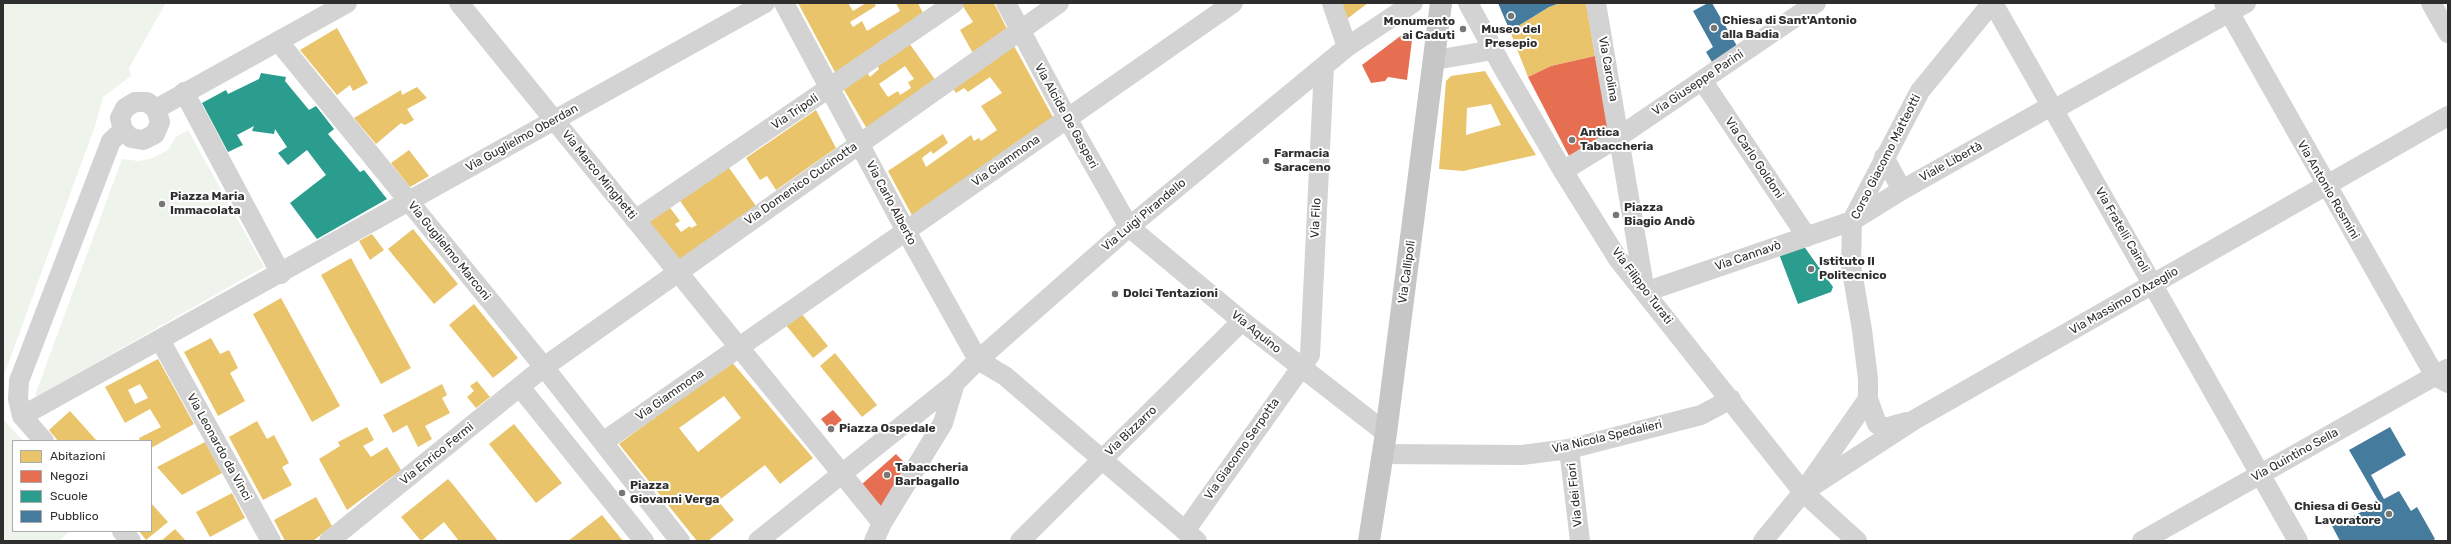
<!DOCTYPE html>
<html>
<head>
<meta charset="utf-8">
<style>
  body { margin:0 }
  #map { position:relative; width:2451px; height:544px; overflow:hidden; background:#fff; font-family:Rubik,sans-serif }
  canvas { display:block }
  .frame { position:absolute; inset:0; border:4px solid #2e2e2e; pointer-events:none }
  .legend { position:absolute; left:12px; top:440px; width:140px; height:92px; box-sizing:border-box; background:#fff; border:1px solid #ababab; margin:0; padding:5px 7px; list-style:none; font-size:12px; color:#2e2e2e }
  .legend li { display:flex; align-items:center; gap:8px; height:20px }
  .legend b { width:20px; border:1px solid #ababab }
</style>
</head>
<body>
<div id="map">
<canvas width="2451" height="544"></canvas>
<div class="frame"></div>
<ul class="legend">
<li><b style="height:11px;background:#e9c46a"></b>Abitazioni</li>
<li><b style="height:11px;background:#e76f51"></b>Negozi</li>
<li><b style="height:11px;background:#2a9d8f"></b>Scuole</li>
<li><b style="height:11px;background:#457b9d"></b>Pubblico</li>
</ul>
</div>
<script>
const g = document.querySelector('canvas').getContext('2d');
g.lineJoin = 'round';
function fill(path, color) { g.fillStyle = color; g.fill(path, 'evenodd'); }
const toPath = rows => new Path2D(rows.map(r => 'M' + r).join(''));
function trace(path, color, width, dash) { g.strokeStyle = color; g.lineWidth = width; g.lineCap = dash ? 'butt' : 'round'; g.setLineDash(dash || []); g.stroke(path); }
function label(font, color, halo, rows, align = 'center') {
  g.font = font + ' Rubik,sans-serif'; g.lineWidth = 4; g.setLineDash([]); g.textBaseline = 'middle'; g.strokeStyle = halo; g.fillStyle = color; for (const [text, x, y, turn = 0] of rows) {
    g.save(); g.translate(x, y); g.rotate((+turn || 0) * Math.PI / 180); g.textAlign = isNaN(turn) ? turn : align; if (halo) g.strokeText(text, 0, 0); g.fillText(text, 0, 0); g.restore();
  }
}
const green = toPath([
  [3,3,166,3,129,68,131,76,103,97,95,126,3,378],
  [188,130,264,267,36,397,35,395,122,159,139,161,153,158,168,150,176,137],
  [3,419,23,441,13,441,13,531,70,531,59,541,3,541]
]);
const homes = toPath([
  [798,3,848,3,853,11,866,3,874,3,876,6,850,22,853,27,862,21,867,31,900,11,896,3,918,3,925,17,837,76],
  [966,3,994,3,1008,31,974,55,960,30,973,22,962,5],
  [1337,3,1368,3,1343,22],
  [1561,3,1586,3,1595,56,1551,66,1528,77,1510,31,1549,7],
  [337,28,368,83,353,91,350,85,337,95,300,50],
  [909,43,936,81,867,129,843,88,867,72,870,77,879,69,877,65],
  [905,66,914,79,908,82,911,88,900,95,898,91,888,97,879,84],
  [1013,44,1054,119,914,219,888,171,943,134,948,143,933,154,931,151,922,158,926,167,971,135,974,141,979,138,981,141,997,130,981,106,1002,93,990,77,968,92,964,88,956,93,952,87],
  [1485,71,1536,155,1463,171,1439,169,1446,81,1451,76],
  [1491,104,1501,125,1466,135,1467,108],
  [417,87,427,98,407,109,414,120,405,125,401,123,376,144,354,118,401,90,402,95],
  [816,110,836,148,776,190,767,176,760,180,746,158],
  [409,150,429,176,410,187,391,163],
  [727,165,756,206,680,262,647,220,668,205,680,221,675,224,681,232,690,226,691,228,697,225,678,198],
  [413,229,458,284,434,304,388,249],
  [372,234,384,250,370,260,359,241],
  [351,258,411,368,381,384,321,275],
  [281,298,340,406,312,422,253,314],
  [474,304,518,358,493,378,449,325],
  [801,313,828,346,813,358,785,324],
  [211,338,220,354,229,350,238,368,230,373,245,401,218,416,184,352],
  [835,353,877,405,862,417,820,366],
  [158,359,194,424,151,448,151,441,140,441,139,438,161,427,150,409,125,423,105,387],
  [140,384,148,398,135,404,128,390],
  [731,361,813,458,780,484,765,465,718,501,734,520,708,541,697,541,619,444],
  [724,396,741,418,698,452,679,428],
  [477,381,490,397,476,408,467,397,474,391,470,386],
  [442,384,447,395,442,398,450,413,425,426,432,439,418,447,407,425,393,433,383,415],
  [70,411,97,441,58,441,49,430],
  [257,421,267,439,274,435,289,463,282,467,292,485,263,500,229,437],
  [514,424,562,483,536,503,489,444],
  [367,427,374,440,363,446,371,457,387,447,401,470,347,510,319,459,340,446,338,442],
  [205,442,222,473,182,495,157,467],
  [448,479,455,487,498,541,459,541,444,522,421,541,401,517],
  [232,493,245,518,210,537,196,512],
  [316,497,332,526,313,541,285,541,274,520],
  [151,503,168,522,146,540,139,531,151,531],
  [602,515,623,541,568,541],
  [175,529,186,541,161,541]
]);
const shops = toPath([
  [1407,31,1413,32,1407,80,1388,77,1385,81,1371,83,1362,65],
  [1595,56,1609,133,1569,156,1528,77,1551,66],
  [833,410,842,420,830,430,821,419],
  [896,454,907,465,881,509,861,485]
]);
const schools = toPath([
  [261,73,286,77,285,81,309,110,316,106,334,129,328,134,360,172,364,170,387,199,317,239,290,203,326,175,307,150,288,165,278,153,287,147,275,129,274,134,252,131,254,126,237,135,243,145,228,152,202,103,226,90,228,94,259,79],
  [1803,245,1833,287,1831,292,1798,304,1779,254]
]);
const public = toPath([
  [1498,3,1560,3,1549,7,1510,31],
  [1708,3,1712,3,1737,46,1712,62,1706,52,1713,47,1693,11],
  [2390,427,2406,455,2371,475,2384,499,2399,491,2411,511,2417,507,2435,539,2432,541,2340,541,2331,524,2341,518,2343,522,2379,502,2349,450]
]);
const minor = toPath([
  [459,3,882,523],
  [784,3,906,231,978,360,1005,376,1197,541],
  [1006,3,1067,118,1129,227,1242,321,1386,433],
  [1332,3,1347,47],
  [1468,3,1502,66,1563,171,1618,259,1803,492,1857,541],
  [1596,3,1645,292,1852,221,1902,190,2051,106],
  [1993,3,2298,541],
  [2224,3,2435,376,2448,383],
  [2431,3,2448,33],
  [278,41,544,367,680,541],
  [1435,60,1493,50],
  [1702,80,1807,237],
  [184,92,281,274],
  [2053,110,2246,3],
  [123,130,120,118,125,108,135,102,147,102,156,109],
  [1884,157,1902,190],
  [1563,171,1620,136,1816,3],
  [635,220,954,3],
  [160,340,271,541],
  [520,387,644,541],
  [1868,399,1877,424,1885,428,1907,422],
  [22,416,765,3],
  [44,441,22,416,18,399,19,381,111,141,123,130,131,138,143,140,155,134,160,122,156,109,347,3],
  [603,442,1233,3],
  [1569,449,1580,541],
  [1383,454,1522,455,1569,449,1701,415,1731,399],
  [1803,492,1914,420,2448,116],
  [122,531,131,541],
  [1185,531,1310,355,1324,66],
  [329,541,544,367,1059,3],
  [758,541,955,383,978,360,1129,227,1324,66,1347,47,1413,3],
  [874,541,882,523,943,423,955,383],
  [1020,541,1242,321],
  [1763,541,1803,492,1868,399,1868,379,1862,330,1851,265,1852,221,1920,91,1992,3],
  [2142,541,2447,369]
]);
const major = toPath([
  [1369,541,1386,433,1441,3]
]);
const markers = [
  [1511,16,4,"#777"],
  [1714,28,4,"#777"],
  [1463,29,4,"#777"],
  [1572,140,4,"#777"],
  [1266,161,4,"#777"],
  [162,204,4,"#777"],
  [1616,215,4,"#777"],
  [1811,269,4,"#777"],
  [1115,294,4,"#777"],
  [831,429,4,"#777"],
  [887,475,4,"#777"],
  [622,493,4,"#777"],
  [2389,514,4,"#777"]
];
const poiNames = [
  ["Chiesa di Sant'Antonio",1722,21],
  ["alla Badia",1722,35],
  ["Monumento",1455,22,"right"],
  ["ai Caduti",1455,36,"right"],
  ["Museo del",1511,30,"center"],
  ["Presepio",1511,44,"center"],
  ["Antica",1580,133],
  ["Tabaccheria",1580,147],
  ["Farmacia",1274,154],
  ["Saraceno",1274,168],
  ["Piazza Maria",170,197],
  ["Immacolata",170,211],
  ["Piazza",1624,208],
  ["Biagio Andò",1624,222],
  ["Istituto Il",1819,262],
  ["Politecnico",1819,276],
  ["Dolci Tentazioni",1123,294],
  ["Piazza Ospedale",839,429],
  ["Tabaccheria",895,468],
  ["Barbagallo",895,482],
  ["Piazza",630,486],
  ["Giovanni Verga",630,500],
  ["Chiesa di Gesù",2381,507,"right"],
  ["Lavoratore",2381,521,"right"]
];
const streetNames = [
  ["Via Carolina",1608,69,80],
  ["Via Giuseppe Parini",1698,83,-34],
  ["Via Tripoli",795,112,-34],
  ["Via Alcide De Gasperi",1066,116,61],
  ["Via Guglielmo Oberdan",522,138,-29],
  ["Corso Giacomo Matteotti",1886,157,-63],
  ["Via Carlo Goldoni",1754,158,56],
  ["Via Giammona",1006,161,-35],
  ["Viale Libertà",1951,162,-29],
  ["Via Marco Minghetti",599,175,51],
  ["Via Domenico Cucinotta",801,184,-35],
  ["Via Antonio Rosmini",2328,190,60],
  ["Via Carlo Alberto",891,203,62],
  ["Via Luigi Pirandello",1144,215,-40],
  ["Via Filo",1316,218,-87],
  ["Via Fratelli Cairoli",2122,230,60],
  ["Via Guglielmo Marconi",449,251,51],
  ["Via Cannavò",1748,256,-19],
  ["Via Callipoli",1407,272,-82],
  ["Via Filippo Turati",1642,286,53],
  ["Via Massimo D'Azeglio",2124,301,-30],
  ["Via Aquino",1256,332,39],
  ["Via Giammona",670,395,-35],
  ["Via Bizzarro",1131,431,-44],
  ["Via Nicola Spedalieri",1607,437,-13],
  ["Via Leonardo da Vinci",219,447,61],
  ["Via Giacomo Serpotta",1242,449,-55],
  ["Via Enrico Fermi",437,454,-39],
  ["Via Quintino Sella",2295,455,-29],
  ["Via dei Fiori",1575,495,-96]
];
fill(green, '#eef4ec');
fill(homes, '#e9c46a');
fill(shops, '#e76f51');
fill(schools, '#2a9d8f');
fill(public, '#457b9d');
trace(minor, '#d3d3d3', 20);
trace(major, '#c6c6c6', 22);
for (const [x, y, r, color] of markers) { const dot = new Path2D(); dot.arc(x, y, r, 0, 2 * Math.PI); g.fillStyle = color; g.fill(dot); trace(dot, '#fff', 1.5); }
label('bold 12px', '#2e2e2e', '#fff', poiNames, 'left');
label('12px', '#2e2e2e', '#fff', streetNames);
</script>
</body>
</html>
